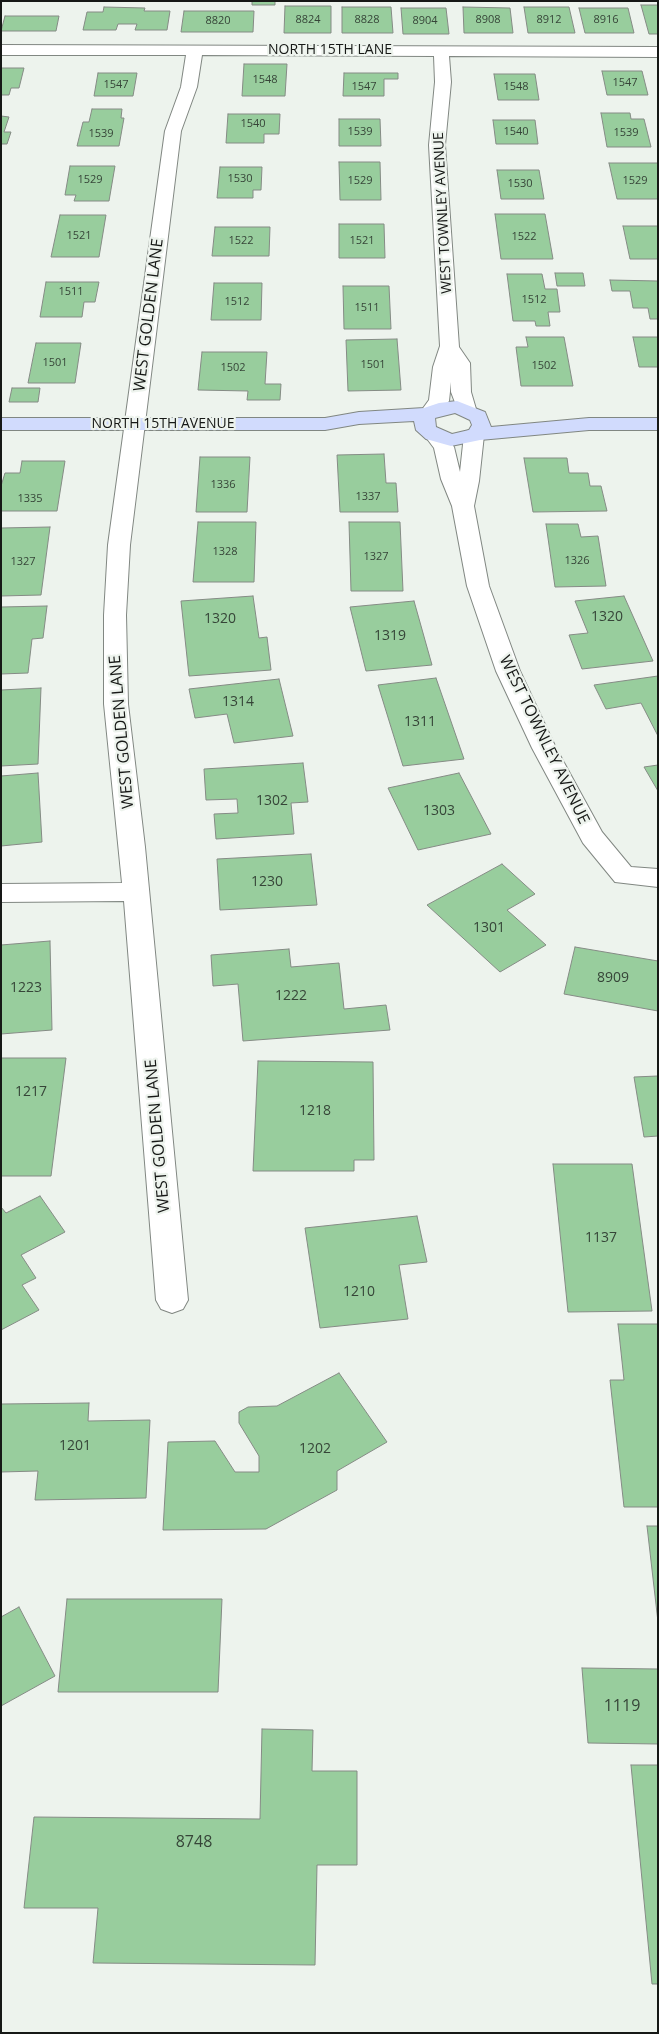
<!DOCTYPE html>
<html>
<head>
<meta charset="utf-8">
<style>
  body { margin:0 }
  #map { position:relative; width:659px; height:2034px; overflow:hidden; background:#edf3ed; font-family:"Open Sans",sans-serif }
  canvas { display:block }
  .frame { position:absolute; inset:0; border:2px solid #161816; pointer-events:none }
</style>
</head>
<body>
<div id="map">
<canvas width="659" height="2034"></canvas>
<div class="frame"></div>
</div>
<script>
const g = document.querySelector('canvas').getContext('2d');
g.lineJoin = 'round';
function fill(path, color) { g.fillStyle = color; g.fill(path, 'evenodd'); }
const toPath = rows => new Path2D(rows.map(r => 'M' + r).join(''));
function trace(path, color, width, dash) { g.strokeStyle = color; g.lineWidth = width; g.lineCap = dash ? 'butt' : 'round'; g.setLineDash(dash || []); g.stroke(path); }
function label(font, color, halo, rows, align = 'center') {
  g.font = font + ' "Open Sans",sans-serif'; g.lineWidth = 4.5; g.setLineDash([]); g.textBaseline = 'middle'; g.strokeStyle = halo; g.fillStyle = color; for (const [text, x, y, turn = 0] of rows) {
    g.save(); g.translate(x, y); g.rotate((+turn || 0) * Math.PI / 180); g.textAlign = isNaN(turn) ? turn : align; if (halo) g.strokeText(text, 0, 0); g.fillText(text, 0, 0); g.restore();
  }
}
const building = toPath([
  [252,1,275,1,275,5,252,5,252,1],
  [641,5,658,5,658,34,649,34,641,5],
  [285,6,331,6,331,33,284,33,285,6],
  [104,7,145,8,144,11,170,11,167,30,135,30,137,24,118,24,116,30,83,30,87,12,103,12,104,7],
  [342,7,391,7,393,33,342,33,342,7],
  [463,7,510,8,513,33,464,33,463,7],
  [524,7,569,7,575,33,528,33,524,7],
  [401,8,446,8,449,34,403,34,401,8],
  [579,8,628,8,634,33,585,33,579,8],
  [184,11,254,11,253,32,181,32,184,11],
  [5,16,59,16,56,31,1,31,5,16],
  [244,64,287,64,285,96,242,96,244,64],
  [1,68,24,68,19,88,11,88,9,95,1,95,1,68],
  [602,71,642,71,648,95,607,95,602,71],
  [98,73,137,73,133,96,94,96,98,73],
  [344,73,398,73,398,79,384,79,384,96,343,96,344,73],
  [494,74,535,74,539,100,498,100,494,74],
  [92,109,122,109,121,118,124,118,119,146,77,146,83,122,89,122,92,109],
  [601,113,630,113,631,119,644,119,651,147,607,147,601,113],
  [228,114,280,114,279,134,264,134,264,143,226,143,228,114],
  [1,116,9,117,4,132,11,132,7,144,1,144,1,116],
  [339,119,380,119,381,146,339,146,339,119],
  [493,120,535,120,538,144,496,144,493,120],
  [339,162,380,162,381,200,340,200,339,162],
  [609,163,658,163,658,199,617,199,609,163],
  [70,166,115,166,109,201,74,201,76,195,65,195,70,166],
  [220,167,262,167,261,190,253,190,253,198,217,198,220,167],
  [497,170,539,170,544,199,501,199,497,170],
  [495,214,545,214,553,259,501,259,495,214],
  [60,215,106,215,99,257,51,257,60,215],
  [339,224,384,224,385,258,339,258,339,224],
  [623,226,658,226,658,259,630,259,623,226],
  [215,227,270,227,269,256,212,256,215,227],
  [555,273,583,273,585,286,557,286,555,273],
  [507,274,542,274,545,289,557,289,560,312,548,312,550,326,536,326,535,321,513,321,507,274],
  [610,280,658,281,658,319,650,319,648,308,633,308,630,291,612,291,610,280],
  [46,282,99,282,95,302,84,302,82,317,40,317,46,282],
  [214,283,262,283,261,320,211,320,214,283],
  [343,286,389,286,391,329,344,329,343,286],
  [526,337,564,337,573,386,521,386,516,347,528,347,526,337],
  [633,337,658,337,658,367,639,367,633,337],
  [397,339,401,390,348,391,346,340,397,339],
  [36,343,81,343,75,383,28,383,36,343],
  [202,352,267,352,265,384,281,384,280,400,247,400,248,391,198,390,202,352],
  [12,388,40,388,38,402,9,402,12,388],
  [384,454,386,483,396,483,398,512,340,512,337,455,384,454],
  [200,457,250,457,247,512,196,512,200,457],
  [524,458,567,458,569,473,588,473,590,486,601,486,607,511,533,512,524,458],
  [22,461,65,461,57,511,1,511,1,486,5,473,20,473,22,461],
  [198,522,256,522,254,582,193,582,198,522],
  [349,522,400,522,403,591,351,591,349,522],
  [546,524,578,524,581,537,598,536,606,586,555,587,546,524],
  [50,527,41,595,1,596,1,528,50,527],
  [253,596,259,638,267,637,271,670,189,676,181,601,253,596],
  [624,596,653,661,582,669,569,635,588,633,575,601,624,596],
  [414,601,432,665,366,671,350,607,414,601],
  [47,606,43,638,32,639,28,673,1,674,1,607,47,606],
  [658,676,658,736,641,703,606,709,594,685,658,676],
  [436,678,464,759,403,766,378,685,436,678],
  [279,679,293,736,234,743,227,714,195,718,189,689,279,679],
  [41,688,38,764,1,766,1,690,41,688],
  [303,763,308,802,291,803,294,834,216,839,214,814,238,813,237,799,206,800,204,769,303,763],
  [658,765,658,791,644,767,658,765],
  [38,773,42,842,1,846,1,776,38,773],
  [459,773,491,834,418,850,388,788,459,773],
  [311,854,317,905,220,910,217,859,311,854],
  [502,864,535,894,507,910,546,945,500,972,427,905,502,864],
  [50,941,52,1030,1,1034,1,945,50,941],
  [575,947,658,961,658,1011,564,994,575,947],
  [289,949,291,967,339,963,344,1009,386,1005,390,1030,243,1041,238,984,213,986,211,955,289,949],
  [1,1058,66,1058,51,1176,1,1176,1,1058],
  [258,1061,373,1062,374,1160,354,1160,354,1171,253,1171,258,1061],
  [658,1076,658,1136,644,1137,634,1077,658,1076],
  [553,1164,632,1164,652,1311,568,1312,553,1164],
  [40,1196,65,1232,21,1255,36,1278,22,1285,39,1310,1,1330,1,1207,6,1213,40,1196],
  [417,1216,427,1262,399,1265,408,1319,320,1328,305,1228,417,1216],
  [618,1324,658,1324,658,1507,624,1507,610,1380,624,1380,618,1324],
  [339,1373,387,1442,337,1471,337,1490,266,1529,163,1530,168,1442,215,1441,235,1472,259,1472,259,1456,239,1423,239,1412,248,1407,277,1406,339,1373],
  [89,1403,88,1421,150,1420,146,1498,35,1500,38,1471,1,1472,1,1404,89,1403],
  [647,1526,658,1526,658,1622,647,1526],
  [67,1599,222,1599,218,1692,58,1692,67,1599],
  [19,1607,55,1676,1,1706,1,1617,19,1607],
  [582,1668,658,1669,658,1744,588,1743,582,1668],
  [262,1729,313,1730,312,1771,357,1771,357,1865,317,1865,315,1965,93,1963,98,1908,24,1908,34,1817,260,1819,262,1729],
  [631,1765,658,1765,658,1984,652,1984,631,1765]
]);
const street = toPath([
  [1,45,658,47,658,57,449,56,451,82,445,145,459,347,470,363,471,392,476,409,473,413,459,413,451,392,451,382,449,401,438,415,431,417,424,415,421,411,429,400,433,367,440,346,429,145,435,82,434,56,202,55,197,87,181,131,130,545,126,615,128,704,145,847,188,1300,183,1309,172,1313,161,1309,156,1300,124,901,1,902,1,884,122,883,104,704,104,615,108,545,165,131,181,87,186,55,1,55,1,45],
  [474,429,481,431,484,435,479,481,474,506,489,586,520,671,556,748,602,832,631,867,658,869,658,887,615,882,583,843,532,748,496,671,467,586,452,506,441,479,434,448,425,436,428,432,435,430,442,432,454,447,460,472,464,435,467,431,474,429]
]);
const secondary = toPath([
  [457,401,485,412,491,427,589,418,658,418,658,430,589,430,480,440,451,446,426,439,416,430,414,421,359,424,325,430,1,430,1,418,325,418,359,412,424,408,439,403,457,401],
  [455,413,470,420,472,425,469,430,452,434,436,427,435,418,455,413]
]);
const farNumbernames = [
  ["8824",308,20],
  ["8828",367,20],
  ["8908",488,20],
  ["8912",549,20],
  ["8916",606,20],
  ["8820",218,21],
  ["8904",425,21],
  ["1548",265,80],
  ["1547",625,83],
  ["1547",116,85],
  ["1547",364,87],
  ["1548",516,87],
  ["1540",253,124],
  ["1539",360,132],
  ["1540",516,132],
  ["1539",626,133],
  ["1539",101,134],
  ["1530",240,179],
  ["1529",90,180],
  ["1529",360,181],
  ["1529",635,181],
  ["1530",520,184],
  ["1521",79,236],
  ["1522",524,237],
  ["1522",241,241],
  ["1521",362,241],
  ["1511",71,292],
  ["1512",534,300],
  ["1512",237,302],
  ["1511",367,308],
  ["1501",55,363],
  ["1501",373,365],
  ["1502",544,366],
  ["1502",233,368],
  ["1336",223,485],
  ["1337",368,497],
  ["1335",30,499],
  ["1328",225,552],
  ["1327",376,557],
  ["1326",577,561],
  ["1327",23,562]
];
const farStreetnames = [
  ["NORTH 15TH LANE",330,50],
  ["WEST TOWNLEY AVENUE",443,213,-93],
  ["NORTH 15TH AVENUE",163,424]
];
const numberNames = [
  ["1320",607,617],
  ["1320",220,619],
  ["1319",390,636],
  ["1314",238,702],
  ["1311",420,722],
  ["1302",272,801],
  ["1303",439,811],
  ["1230",267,882],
  ["1301",489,928],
  ["8909",613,978],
  ["1223",26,988],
  ["1222",291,996],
  ["1217",31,1092],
  ["1218",315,1111],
  ["1137",601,1238],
  ["1210",359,1292],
  ["1201",75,1446],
  ["1202",315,1449]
];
const streetNames = [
  ["WEST GOLDEN LANE",149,315,-83],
  ["WEST GOLDEN LANE",122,732,-95],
  ["WEST TOWNLEY AVENUE",544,740,64],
  ["WEST GOLDEN LANE",158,1136,-95]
];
const nearNumbernames = [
  ["1119",622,1706],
  ["8748",194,1842]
];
fill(building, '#98cd9d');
trace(building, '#858b85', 1);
trace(street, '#818782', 2);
trace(secondary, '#818782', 2);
fill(street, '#fff');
fill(secondary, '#d1dbfd');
label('11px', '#364538', null, farNumbernames);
label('14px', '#161816', '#edf3ed', farStreetnames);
label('14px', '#364538', null, numberNames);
label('16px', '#161816', '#edf3ed', streetNames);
label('16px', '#364538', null, nearNumbernames);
</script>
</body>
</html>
